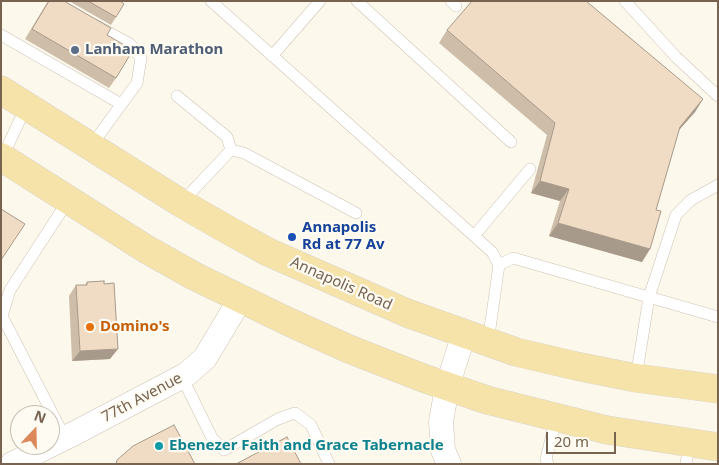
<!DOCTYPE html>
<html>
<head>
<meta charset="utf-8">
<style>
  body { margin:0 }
  #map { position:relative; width:719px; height:465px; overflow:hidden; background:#fcf8ec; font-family:"Noto Sans",sans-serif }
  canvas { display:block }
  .frame { position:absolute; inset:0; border:2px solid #776350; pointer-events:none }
  .north { position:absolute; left:10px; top:405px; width:50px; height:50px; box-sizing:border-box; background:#fefbf3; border:1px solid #c8beb2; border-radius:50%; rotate:21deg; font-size:14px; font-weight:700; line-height:20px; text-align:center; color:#776350 }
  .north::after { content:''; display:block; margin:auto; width:18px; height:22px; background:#dd885a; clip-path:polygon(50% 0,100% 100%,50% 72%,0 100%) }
  .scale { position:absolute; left:546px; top:432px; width:70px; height:22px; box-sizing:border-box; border:2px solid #776350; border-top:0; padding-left:6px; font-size:15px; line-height:18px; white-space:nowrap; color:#776350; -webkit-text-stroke:4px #fefbf3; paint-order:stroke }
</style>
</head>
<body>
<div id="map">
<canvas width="719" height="465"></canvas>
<div class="frame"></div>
<div class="north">N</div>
<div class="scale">20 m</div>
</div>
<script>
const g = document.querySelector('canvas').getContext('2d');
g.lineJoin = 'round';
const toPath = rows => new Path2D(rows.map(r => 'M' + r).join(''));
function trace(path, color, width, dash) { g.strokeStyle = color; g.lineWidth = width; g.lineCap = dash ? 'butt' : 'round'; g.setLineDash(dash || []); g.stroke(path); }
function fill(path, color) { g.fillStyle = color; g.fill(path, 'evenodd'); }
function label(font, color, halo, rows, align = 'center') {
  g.font = font + ' "Noto Sans",sans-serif'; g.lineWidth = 4.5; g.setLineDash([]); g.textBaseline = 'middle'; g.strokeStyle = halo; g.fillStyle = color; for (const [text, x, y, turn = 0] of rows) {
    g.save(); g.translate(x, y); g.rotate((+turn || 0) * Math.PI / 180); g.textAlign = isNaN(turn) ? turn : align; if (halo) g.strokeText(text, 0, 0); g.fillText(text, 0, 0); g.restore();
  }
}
const service = toPath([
  [211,1,492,252,499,265,488,342],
  [357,1,511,142],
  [451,1,456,6],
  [625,1,676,57,718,96],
  [1,35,121,104],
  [272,56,320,1],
  [177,96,227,137,231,150],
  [91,146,137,83,141,58,130,44,95,25],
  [2,158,26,107],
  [181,203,231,150,244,153,356,213],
  [474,236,530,169],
  [499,265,513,258,718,317],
  [182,377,212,438,224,450,278,419,295,413,311,425,329,464],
  [636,378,649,297,676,215,691,200,718,185],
  [65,438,2,316,10,290,69,199],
  [548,464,546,459,556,418],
  [686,464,689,443]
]);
const minor = toPath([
  [12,464,73,434,187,374,205,358,241,298],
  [449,464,443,450,441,422,447,387,464,334]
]);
const primary = toPath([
  [1,90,181,203,228,230,268,252,407,313,516,352,576,366,636,378,718,389],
  [1,157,146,249,194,276,289,322,349,349,423,378,487,400,607,430,718,447]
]);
const wall = toPath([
  [48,1,64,1,107,35,116,78,109,88,25,39],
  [69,1,120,1,116,17,111,25],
  [447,30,703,99,695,112,679,130,656,210,650,249,642,262,549,236,560,201,531,193,547,135,439,43],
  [87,282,110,359,72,361,69,296,76,285,85,285]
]);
const shadedWall = toPath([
  [703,99,695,112,671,139,680,127],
  [540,181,569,189,560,201,531,193],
  [558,223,650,249,642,262,549,236],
  [118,349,110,359,72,361,80,351]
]);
const building = toPath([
  [49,1,64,1,111,28,107,35,133,50,116,78,32,29,49,1],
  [88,1,120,1,124,4,116,17,88,1],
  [472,1,586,1,703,99,680,127,656,210,661,211,650,249,558,223,569,189,540,181,555,123,447,30,472,1],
  [1,209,25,224,1,260,1,209],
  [104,281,104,284,114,283,118,349,80,351,76,285,87,285,87,282,104,281],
  [174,425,195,464,116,464,117,460,133,446,174,425],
  [287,437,301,464,236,464,287,437]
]);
const markers = [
  [75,50,5,"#5c6f8a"],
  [292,237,5,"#1a4fb4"],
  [90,327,5,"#e8710a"],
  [159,446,5,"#0f9aa8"]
];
const serviceNames = [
  ["Lanham Marathon",85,50]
];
const transitNames = [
  ["Annapolis",302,228],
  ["Rd at 77 Av",302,245]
];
const streetNames = [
  ["Annapolis Road",341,284,24],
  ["77th Avenue",142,398,-28]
];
const foodNames = [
  ["Domino's",100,327]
];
const cultureNames = [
  ["Ebenezer Faith and Grace Tabernacle",169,446]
];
trace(service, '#cec2b2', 12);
trace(minor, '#cec2b2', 25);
trace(primary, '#dcd6d2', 29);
trace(service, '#fff', 11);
trace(minor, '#fff', 24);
trace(primary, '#f5e3aa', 28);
fill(wall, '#cebda9');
fill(shadedWall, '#a89a8a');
fill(building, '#f0dcc5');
trace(building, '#a89a8a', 1);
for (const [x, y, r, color] of markers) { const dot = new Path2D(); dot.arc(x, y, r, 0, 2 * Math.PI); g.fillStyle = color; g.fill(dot); trace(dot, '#fefbf3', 2); }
label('bold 15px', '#4e5e75', '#fefbf3', serviceNames, 'left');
label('bold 15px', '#164399', '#fefbf3', transitNames, 'left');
label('15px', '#776350', '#fefbf3', streetNames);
label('bold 15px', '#c56008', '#fefbf3', foodNames, 'left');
label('bold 15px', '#0d838f', '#fefbf3', cultureNames, 'left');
</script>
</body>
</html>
